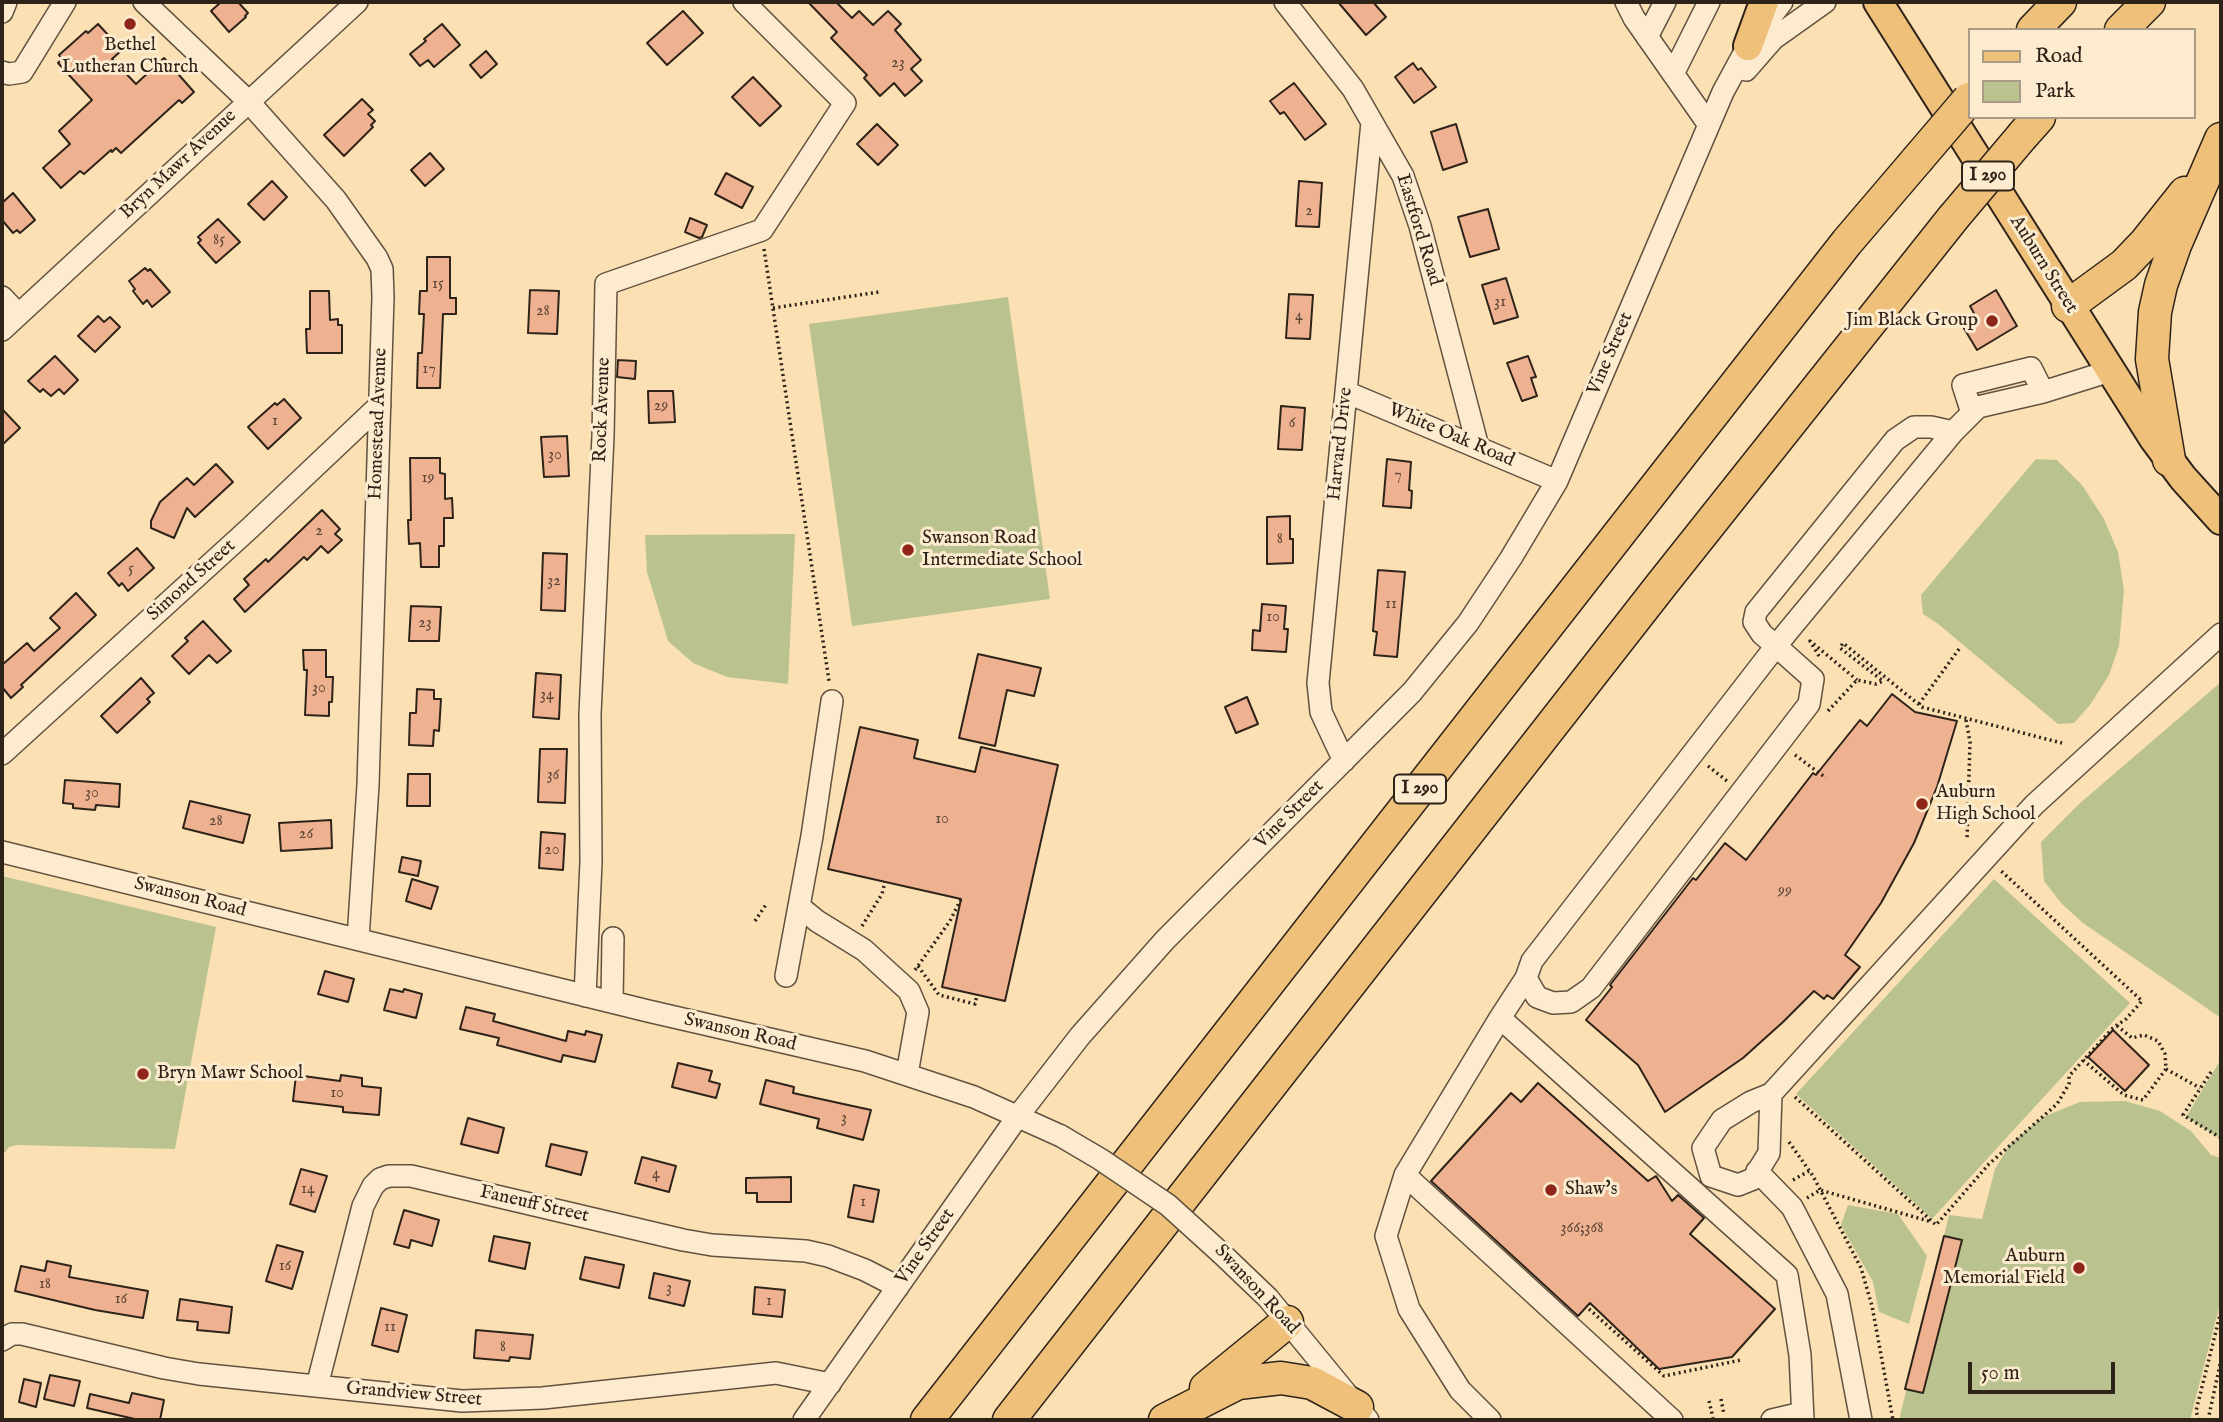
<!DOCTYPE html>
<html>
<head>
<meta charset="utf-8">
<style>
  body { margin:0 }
  #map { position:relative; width:2223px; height:1422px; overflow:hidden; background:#fbe0b4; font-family:"IM FELL English",serif }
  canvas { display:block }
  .frame { position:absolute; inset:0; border:4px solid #2e2319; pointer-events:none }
  .legend { position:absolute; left:1968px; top:28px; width:228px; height:91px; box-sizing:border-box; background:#fcebce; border:2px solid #aa9b86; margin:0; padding:9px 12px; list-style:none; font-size:21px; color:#2e2319 }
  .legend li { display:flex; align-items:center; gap:14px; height:35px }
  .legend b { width:35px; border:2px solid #aa9b86 }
  .scale { position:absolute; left:1968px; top:1362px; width:147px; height:32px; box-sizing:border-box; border:4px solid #2e2319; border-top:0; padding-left:9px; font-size:21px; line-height:24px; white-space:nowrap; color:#2e2319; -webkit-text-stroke:5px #fcebce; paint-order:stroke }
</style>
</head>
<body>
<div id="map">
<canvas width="2223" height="1422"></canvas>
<div class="frame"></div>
<ul class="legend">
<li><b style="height:9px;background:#eec07a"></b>Road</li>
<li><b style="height:19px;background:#bac390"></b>Park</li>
</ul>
<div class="scale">50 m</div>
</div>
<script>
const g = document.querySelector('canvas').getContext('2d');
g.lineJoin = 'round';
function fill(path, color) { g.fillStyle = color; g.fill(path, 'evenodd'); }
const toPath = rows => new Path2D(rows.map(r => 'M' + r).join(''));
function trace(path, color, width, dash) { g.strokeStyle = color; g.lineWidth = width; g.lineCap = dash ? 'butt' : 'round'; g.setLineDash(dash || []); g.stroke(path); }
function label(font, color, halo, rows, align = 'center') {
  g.font = font + ' "IM FELL English",serif'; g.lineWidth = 6; g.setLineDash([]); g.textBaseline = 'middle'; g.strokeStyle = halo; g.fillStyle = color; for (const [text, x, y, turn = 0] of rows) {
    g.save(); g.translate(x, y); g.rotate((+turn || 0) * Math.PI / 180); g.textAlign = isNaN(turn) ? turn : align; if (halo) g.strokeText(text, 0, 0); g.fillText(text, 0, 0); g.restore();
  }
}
const green = toPath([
  [1008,297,1050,599,852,626,809,324],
  [2036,459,2057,460,2082,485,2104,519,2118,552,2124,590,2119,646,2109,675,2090,705,2074,723,2058,724,1937,623,1923,614,1921,595],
  [795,534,788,684,727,677,693,663,668,641,647,572,645,535],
  [2221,682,2221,1018,2083,923,2062,904,2044,881,2041,842,2079,804],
  [2,876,216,927,175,1149,17,1145,9,1147,2,1156],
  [1994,879,2130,1003,1932,1219,1796,1094],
  [2221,1059,2221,1139,2186,1117],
  [2125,1101,2160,1111,2191,1131,2211,1155,2221,1158,2221,1300,2190,1420,1899,1420,1949,1215,1982,1219,1995,1169,2010,1144,2043,1117,2080,1102],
  [1848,1205,1898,1214,1927,1256,1909,1324,1879,1312,1873,1282,1841,1225]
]);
const building = toPath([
  [221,2,238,2,248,13,245,16,246,17,229,32,211,11,221,2],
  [808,2,836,2,852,18,859,11,873,25,888,11,901,24,895,30,921,60,911,69,922,81,905,96,894,83,880,96,864,78,867,75,831,38,837,32,808,2],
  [1338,2,1373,2,1386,17,1366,35,1338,2],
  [683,11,703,33,667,65,647,43,683,11],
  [98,24,122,50,112,59,136,84,164,58,194,92,182,103,179,100,121,153,116,148,112,152,111,150,84,174,80,171,61,188,43,168,70,144,59,131,92,100,58,63,62,59,59,55,86,31,88,33,98,24],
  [442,24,460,45,434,67,428,60,420,66,410,54,426,41,424,39,442,24],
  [486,51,497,64,481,78,470,65,486,51],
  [1413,63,1418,70,1421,68,1436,87,1414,103,1395,77,1413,63],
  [753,77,781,106,760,126,732,97,753,77],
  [1294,83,1326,124,1305,140,1284,112,1280,114,1270,101,1294,83],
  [362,99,373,110,368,114,375,121,371,125,373,127,344,156,324,135,362,99],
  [877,124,898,145,878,165,857,144,877,124],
  [1456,124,1467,162,1443,170,1431,132,1456,124],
  [430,153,444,169,425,186,411,170,430,153],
  [726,173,753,187,742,208,715,194,726,173],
  [272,181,287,197,264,220,248,204,272,181],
  [1299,181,1322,183,1319,227,1296,226,1299,181],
  [13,193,35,220,20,233,17,230,13,233,2,220,2,203,13,193],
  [1488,209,1499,249,1470,257,1458,217,1488,209],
  [690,218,707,225,702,237,699,238,685,232,690,218],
  [218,219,240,242,216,263,198,243,201,240,198,237,218,219],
  [427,257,450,257,450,298,456,298,456,314,443,314,440,388,417,388,418,353,422,353,424,314,419,314,420,291,427,291,427,257],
  [145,268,148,271,150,269,170,292,152,307,147,300,143,304,133,291,135,289,129,281,145,268],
  [1506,278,1518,317,1494,324,1482,285,1506,278],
  [530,290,559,291,557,334,528,333,530,290],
  [1996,290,2017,326,1977,350,1962,325,1976,317,1970,306,1996,290],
  [310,291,329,291,330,320,338,319,338,325,342,325,342,353,307,353,306,329,310,329,310,291],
  [1289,294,1313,295,1310,339,1286,338,1289,294],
  [98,316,104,322,110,317,120,327,95,352,78,336,98,316],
  [55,356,78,380,64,394,59,389,51,396,43,389,40,392,28,381,55,356],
  [1528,356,1536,377,1531,378,1537,396,1522,401,1507,363,1528,356],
  [618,360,636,361,635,379,617,377,618,360],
  [648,391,673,391,675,422,649,423,648,391],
  [284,399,301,418,268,449,248,427,275,403,277,405,284,399],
  [1281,406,1305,408,1302,450,1278,449,1281,406],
  [2,409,20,428,2,445,2,409],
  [567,436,569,476,544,477,541,437,567,436],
  [410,458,440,458,440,473,445,474,445,499,452,498,453,518,444,518,444,546,439,546,439,567,421,567,420,543,409,544,408,520,411,520,410,458],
  [1387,459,1411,462,1409,490,1412,491,1411,508,1383,506,1387,459],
  [216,464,233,482,195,517,187,508,174,538,151,528,151,521,160,502,187,478,194,485,216,464],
  [322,510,340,529,335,534,342,540,328,553,321,546,307,560,304,557,245,612,234,599,249,585,244,579,266,559,268,562,322,510],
  [1290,516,1290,539,1293,539,1293,563,1267,564,1267,517,1290,516],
  [137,548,154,568,128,591,122,583,119,586,108,573,137,548],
  [543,553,567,554,565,611,541,610,543,553],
  [1378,570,1405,572,1397,657,1374,655,1377,632,1373,631,1378,570],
  [76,593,96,615,21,685,23,687,11,698,2,687,2,665,27,643,34,651,60,628,50,618,76,593],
  [1262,604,1286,606,1284,629,1288,629,1286,652,1252,650,1253,630,1260,631,1262,604],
  [411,606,441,607,439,641,409,641,411,606],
  [203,621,231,651,217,663,209,655,189,674,172,656,188,641,185,638,203,621],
  [303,650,326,650,326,677,333,677,332,702,329,702,329,716,305,715,307,670,304,670,303,650],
  [978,654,1041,668,1034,696,1007,690,995,746,959,738,978,654],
  [536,673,561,675,559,719,533,717,536,673],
  [141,678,154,693,147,699,150,702,117,733,101,716,141,678],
  [417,689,434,690,434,699,441,699,439,731,434,730,433,746,409,745,410,713,416,713,417,689],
  [1892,694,1915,712,1957,721,1937,787,1914,843,1881,903,1845,955,1860,967,1833,999,1827,995,1824,999,1814,991,1783,1022,1743,1058,1665,1112,1638,1065,1586,1020,1612,987,1610,985,1693,878,1696,880,1725,843,1746,860,1813,773,1816,775,1860,720,1867,726,1892,694],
  [1247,697,1258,724,1236,733,1225,707,1247,697],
  [860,727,918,740,914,758,975,772,981,747,1058,765,1005,1001,942,987,961,899,828,869,860,727],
  [540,749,567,749,565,803,538,802,540,749],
  [408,774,430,774,430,806,407,806,408,774],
  [65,780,120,784,119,807,96,805,95,810,73,808,73,804,63,803,65,780],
  [190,801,250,815,243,843,183,828,190,801],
  [331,820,332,848,281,851,279,823,331,820],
  [541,832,565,834,563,870,539,868,541,832],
  [402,857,421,861,418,876,399,872,402,857],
  [412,879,438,887,431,909,406,901,412,879],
  [325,971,354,979,348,1002,318,994,325,971],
  [390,989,403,992,404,989,422,994,416,1018,384,1010,390,989],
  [466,1007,495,1014,493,1021,566,1041,568,1031,585,1035,586,1031,602,1035,595,1062,563,1055,561,1062,497,1045,499,1038,460,1029,466,1007],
  [2113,1030,2149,1065,2125,1091,2088,1057,2113,1030],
  [678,1063,712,1071,709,1081,720,1084,716,1098,672,1087,678,1063],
  [296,1075,340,1081,341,1075,362,1078,362,1086,381,1088,379,1115,343,1112,343,1107,293,1101,296,1075],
  [766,1080,794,1087,793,1093,871,1110,863,1140,817,1128,819,1119,760,1104,766,1080],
  [1538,1083,1648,1181,1656,1176,1672,1201,1678,1195,1704,1218,1690,1234,1775,1309,1732,1357,1659,1369,1590,1303,1578,1316,1431,1181,1511,1093,1521,1102,1538,1083],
  [468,1118,504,1128,498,1153,461,1144,468,1118],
  [551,1144,587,1152,581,1175,546,1166,551,1144],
  [642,1157,676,1166,669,1192,635,1183,642,1157],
  [301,1169,327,1176,315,1212,290,1204,301,1169],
  [791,1177,791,1202,757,1202,757,1193,746,1193,746,1178,791,1177],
  [854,1185,879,1190,873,1222,848,1217,854,1185],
  [404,1210,439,1220,432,1246,411,1240,409,1248,394,1244,404,1210],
  [494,1236,530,1243,525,1269,489,1261,494,1236],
  [1944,1236,1962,1240,1923,1393,1905,1389,1944,1236],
  [277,1245,303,1252,292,1289,266,1281,277,1245],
  [585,1257,624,1265,619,1288,580,1279,585,1257],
  [47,1261,71,1266,69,1277,148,1291,143,1318,95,1310,15,1291,21,1266,45,1271,47,1261],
  [654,1273,690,1281,684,1306,649,1298,654,1273],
  [755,1287,785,1290,782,1317,753,1314,755,1287],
  [180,1299,232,1307,229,1333,197,1330,198,1322,177,1320,180,1299],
  [381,1308,407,1315,398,1352,372,1345,381,1308],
  [476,1330,533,1335,530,1359,510,1357,509,1361,474,1358,476,1330],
  [50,1375,80,1381,74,1406,44,1399,50,1375],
  [24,1379,41,1383,36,1407,19,1402,24,1379],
  [132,1393,164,1400,160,1420,139,1420,87,1408,90,1394,129,1403,132,1393]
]);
const path = toPath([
  [764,249,829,681],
  [773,308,879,292],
  [1819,656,1810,641,1857,680],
  [1919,704,1959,649],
  [1828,711,1857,680,1876,684,1883,681,1840,648,1843,643,1922,707,2062,743],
  [1966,720,1970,742,1967,840],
  [1795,755,1826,778],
  [1708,766,1727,781],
  [755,921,767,903],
  [862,926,882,894,885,882],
  [918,966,939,995,975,1004,977,995],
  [915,970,950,921,961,899],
  [2083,1060,2124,1095,2143,1100,2166,1069,2165,1054,2158,1041,2144,1035,2132,1038,2116,1025],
  [2166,1069,2200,1088],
  [2211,1072,2183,1115,2221,1138],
  [1795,1097,1936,1225,1989,1164,2057,1104,2069,1084,2069,1076,2113,1028,2126,1019,2142,1001,1999,869],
  [1789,1142,1813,1176,1861,1268,1872,1306,1893,1420],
  [1793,1180,1809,1171],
  [1807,1198,1820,1190,1932,1222],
  [1589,1309,1664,1376,1741,1360],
  [1721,1399,1724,1415],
  [1709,1401,1713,1418],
  [2199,1420,2196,1411,2221,1311],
  [2208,1420,2221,1360]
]);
const minor = toPath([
  [144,2,248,101,336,200,377,258,382,269,383,297,368,785,358,939],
  [1285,2,1353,89,1403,176,1420,226,1478,447],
  [1626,2,1634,18,1709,125],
  [2,12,6,2],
  [1647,37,1665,2],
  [1746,70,1773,39,1825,2],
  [2,72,9,74,22,72,65,2],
  [1673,74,1709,2],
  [2,297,18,314],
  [2,330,357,2],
  [1346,392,1557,481],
  [1972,413,1963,385,2031,368,2043,392],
  [1953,432,1931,427,1914,427,1895,440,1756,612,1754,622,1762,634,1776,646,1813,679,1809,704,1591,988,1571,1002,1553,1003,1537,997,1526,978,1532,961,1776,646,1789,630,1953,432,1978,407,2043,392,2110,371],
  [2,754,250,528,380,405],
  [1344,761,1321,712,1318,683,1372,122],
  [2,852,648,1011,865,1061,974,1097,1061,1136],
  [800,907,817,921,864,950,909,991,918,1012,907,1074],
  [786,976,812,836,832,701],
  [585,996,591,862,590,714,603,436,606,284,762,230,845,103,744,2],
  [612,1002,613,938],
  [1500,1018,1526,978],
  [1771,1094,1769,1153,1753,1179,1738,1185,1711,1176,1703,1148,1722,1120,1751,1102,1771,1094,2034,805,2221,634],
  [1757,1171,1792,1207,1837,1294,1861,1420],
  [1405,1175,1672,1420],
  [1222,1254,1268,1298,1368,1420],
  [2,1340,12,1334,22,1334,164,1368,199,1374,462,1401,543,1398,776,1373,830,1384],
  [317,1386,363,1206,373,1186,380,1179,389,1176,411,1176,683,1240,712,1245,806,1251,828,1256,865,1270,898,1287],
  [804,1420,1018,1116,1080,1036,1165,940,1412,692,1468,623,1511,558,1557,481,1723,92,1748,46,1782,2],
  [1490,1420,1460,1390,1409,1309,1386,1236,1405,1175,1500,1018,1787,1275,1800,1355,1803,1420],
  [1772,1420,1802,1413]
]);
const major = toPath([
  [1878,2,2154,439,2183,478,2221,520],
  [1748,46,1764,2]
]);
const highway = toPath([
  [2033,30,2060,2],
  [2121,30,2149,2],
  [2023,135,2039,117],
  [2068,306,2124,265,2146,242,2185,193],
  [2169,460,2152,359,2155,312,2161,285,2175,245,2221,139],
  [1206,1388,1287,1322],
  [927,1420,1847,242,1917,160],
  [1009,1420,1662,584,1953,218],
  [1165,1420,1238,1383,1281,1378,1312,1383,1357,1407]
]);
const minorBridge = toPath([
  [1061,1136,1100,1159,1168,1205,1222,1254]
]);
const highwayBridge = toPath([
  [1917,160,1969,99],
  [1953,218,2023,135]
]);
const markers = [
  [130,24,7,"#8f2418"],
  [1992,321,7,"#8f2418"],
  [908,550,7,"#8f2418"],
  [1922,804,7,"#8f2418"],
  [143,1074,7,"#8f2418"],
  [1551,1190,7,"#8f2418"],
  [2079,1268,7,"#8f2418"]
];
const numberNames = [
  ["23",898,64],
  ["2",1309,212],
  ["85",219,241],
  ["15",438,285],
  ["31",1500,303],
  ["28",543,312],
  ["4",1299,317],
  ["17",429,370],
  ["29",661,407],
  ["1",275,422],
  ["6",1292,424],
  ["30",555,456],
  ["7",1398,476],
  ["19",428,479],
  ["2",319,532],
  ["8",1280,540],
  ["5",131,570],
  ["32",554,582],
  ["11",1391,605],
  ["10",1273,618],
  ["23",425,624],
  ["30",319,689],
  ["34",547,696],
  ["36",553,776],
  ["30",92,794],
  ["10",942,820],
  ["28",216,822],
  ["26",306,835],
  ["20",552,851],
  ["99",1785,892],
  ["10",337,1094],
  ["3",844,1119],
  ["4",656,1175],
  ["14",308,1190],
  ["1",863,1203],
  ["366;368",1582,1229],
  ["16",285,1267],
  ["18",45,1285],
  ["3",669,1289],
  ["16",121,1300],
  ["1",769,1302],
  ["11",390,1328],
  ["8",503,1348]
];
const shields = [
  [1988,176,52],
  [1420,789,52]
];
const shieldNames = [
  ["I 290",1988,176],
  ["I 290",1420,789]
];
const poiNames = [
  ["Bethel",130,46,"center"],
  ["Lutheran Church",130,68,"center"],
  ["Jim Black Group",1978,321,"right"],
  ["Swanson Road",922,539],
  ["Intermediate School",922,561],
  ["Auburn",1936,793],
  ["High School",1936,815],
  ["Bryn Mawr School",157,1074],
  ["Shaw's",1565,1190],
  ["Auburn",2065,1257,"right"],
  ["Memorial Field",2065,1279,"right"]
];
const streetNames = [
  ["Bryn Mawr Avenue",179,165,-43],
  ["Eastford Road",1418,230,73],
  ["Auburn Street",2043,265,58],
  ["Vine Street",1611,354,-67],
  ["Rock Avenue",603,410,-88],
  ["Homestead Avenue",379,424,-88],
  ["White Oak Road",1451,436,23],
  ["Harvard Drive",1341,444,-84],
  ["Simond Street",192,581,-42],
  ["Vine Street",1290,815,-45],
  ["Swanson Road",190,898,14],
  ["Swanson Road",740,1033,13],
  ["Faneuff Street",534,1205,13],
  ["Vine Street",926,1247,-55],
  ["Swanson Road",1256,1290,47],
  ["Grandview Street",414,1395,5]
];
fill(green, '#bac390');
fill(building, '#eeb291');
trace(building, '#2e2319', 2);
trace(minor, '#615240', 24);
trace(major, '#2e2319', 32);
trace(highway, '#2e2319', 35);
trace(path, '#2e2319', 3.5, [2, 3.5]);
trace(minor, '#fcebce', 21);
trace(major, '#eec07a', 28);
trace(highway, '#eec07a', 32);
trace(minorBridge, '#615240', 24, []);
trace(highwayBridge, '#2e2319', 35, []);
trace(minorBridge, '#fcebce', 21);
trace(highwayBridge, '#eec07a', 32);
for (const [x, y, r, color] of markers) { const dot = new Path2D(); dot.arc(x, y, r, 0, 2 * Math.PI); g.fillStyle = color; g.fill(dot); trace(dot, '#fcebce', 2.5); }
label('16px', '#5e4737', null, numberNames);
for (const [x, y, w] of shields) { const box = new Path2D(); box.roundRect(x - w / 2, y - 14.5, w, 29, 5); g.fillStyle = '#fcebce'; g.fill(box); trace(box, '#2e2319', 2); }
label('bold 18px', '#2e2319', null, shieldNames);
label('19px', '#2e2319', '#fcebce', poiNames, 'left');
label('19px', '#2e2319', '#fcebce', streetNames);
</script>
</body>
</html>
